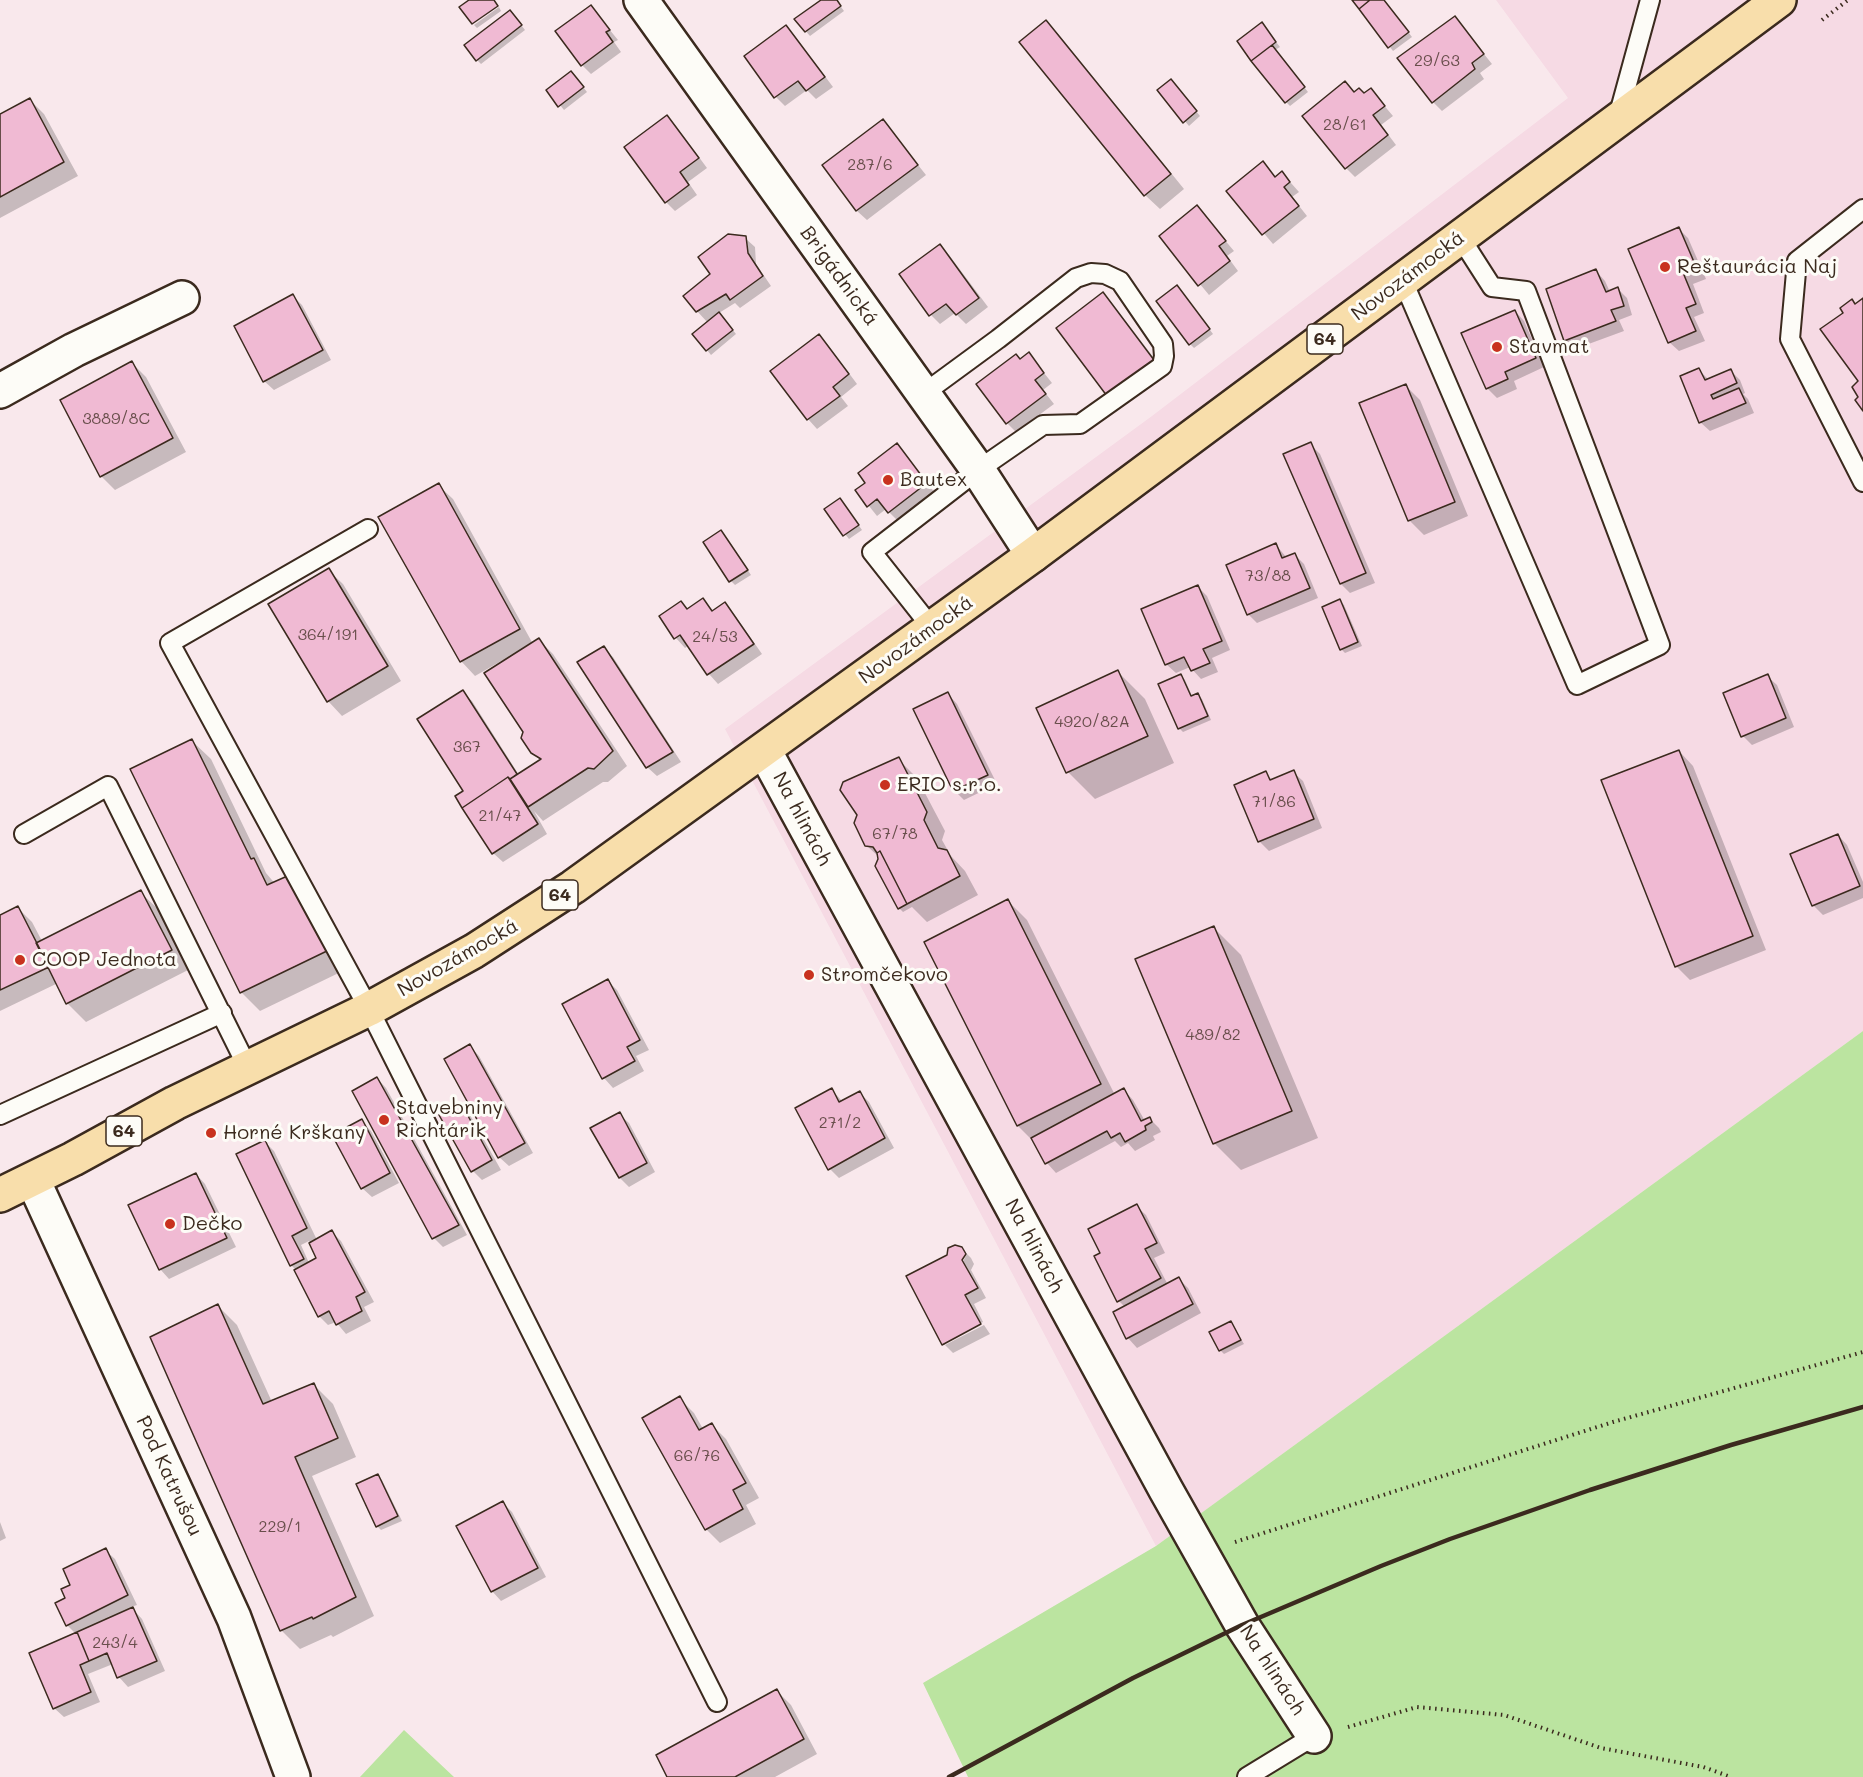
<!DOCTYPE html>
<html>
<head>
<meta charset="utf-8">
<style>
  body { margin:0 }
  canvas { display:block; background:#f9e8ec }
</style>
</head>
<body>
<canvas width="1863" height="1777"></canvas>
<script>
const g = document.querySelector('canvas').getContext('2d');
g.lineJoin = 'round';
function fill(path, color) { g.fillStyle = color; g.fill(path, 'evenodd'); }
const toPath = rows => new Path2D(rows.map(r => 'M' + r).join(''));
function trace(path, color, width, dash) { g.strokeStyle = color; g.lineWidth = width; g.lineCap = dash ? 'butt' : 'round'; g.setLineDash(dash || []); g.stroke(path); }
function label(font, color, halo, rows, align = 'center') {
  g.font = font + ' Mali,sans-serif'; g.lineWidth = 6; g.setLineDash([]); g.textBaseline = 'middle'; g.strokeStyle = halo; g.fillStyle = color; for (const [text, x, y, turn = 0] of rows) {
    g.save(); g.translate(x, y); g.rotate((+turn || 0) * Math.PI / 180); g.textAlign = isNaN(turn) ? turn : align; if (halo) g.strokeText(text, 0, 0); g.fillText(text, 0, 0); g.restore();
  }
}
const built = toPath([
  [1496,0,1863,0,1863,1031,1156,1546,725,729,1152,416,1568,98]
]);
const green = toPath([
  [1863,1031,1863,1777,968,1777,923,1683,1156,1546],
  [404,1730,454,1777,360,1777]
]);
const shadow = toPath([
  [823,0,836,0,844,11,810,36,796,20],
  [1354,0,1384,0,1412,37,1393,51],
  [499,7,501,11,477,28,474,25],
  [591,7,618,40,614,42,621,52,591,74,582,65],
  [514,16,525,30,481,64,477,60],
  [1455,18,1492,64,1480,73,1484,79,1442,111,1433,102],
  [1046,22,1060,36,1184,189,1160,209,1145,195],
  [786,27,795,36,833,87,816,99,807,90,785,106,776,97],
  [1266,29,1280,47,1275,50,1308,92,1290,106,1286,102],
  [575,77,587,92,564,110,548,90],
  [1175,85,1200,116,1189,126,1159,90],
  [1371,90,1393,116,1381,125,1396,145,1355,177,1346,168,1364,95],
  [30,100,44,114,78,176,0,218,0,116],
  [667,117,676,126,707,168,688,182,697,195,675,211,666,202],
  [883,121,926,175,867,220,857,211,824,165],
  [1263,163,1276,178,1282,173,1291,183,1299,192,1292,197,1307,216,1273,244,1228,191],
  [1197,207,1234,251,1227,256,1238,271,1209,295,1161,237],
  [1679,229,1688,238,1706,279,1693,284,1704,313,1694,317,1705,341,1679,351,1669,342],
  [745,238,755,247,756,264,771,286,740,308,735,303,719,313,736,334,711,355,694,334,708,323,697,311,712,274],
  [940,246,949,255,988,307,966,324,955,313,940,324,931,315,901,275],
  [1596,271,1605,281,1610,292,1618,289,1627,298,1632,315,1619,320,1624,331,1575,349,1566,340],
  [1181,291,1213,334,1194,348,1190,344],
  [1102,294,1112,303,1163,370,1117,404],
  [293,296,302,305,331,360,274,390,264,381],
  [1515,311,1524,321,1544,367,1514,381,1517,389,1497,398,1487,388],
  [819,336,828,345,857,384,841,397,848,406,817,429,808,419,772,371],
  [1029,354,1052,383,1043,390,1054,404,1016,432,1007,423,1021,361],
  [132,363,146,377,186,452,115,490,101,476],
  [1699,370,1708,379,1731,371,1740,380,1745,393,1743,394,1748,399,1754,413,1710,431,1700,422],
  [1405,385,1420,400,1468,516,1424,535,1410,521,1361,404],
  [1310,444,1320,454,1375,583,1350,593,1341,584,1285,454],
  [897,445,935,493,898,521,886,509,877,516,857,491,867,483],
  [438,485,453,499,533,644,539,640,553,654,627,766,608,782,603,782,543,821,534,811,547,834,503,862,493,853,457,797,465,791,462,692,472,701,519,775,541,761,532,752,524,732,503,660,475,676,461,661,380,518],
  [844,504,862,530,849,539,826,510],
  [725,536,751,575,735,585,731,581],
  [1276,545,1287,558,1295,555,1304,564,1318,598,1257,623,1248,614],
  [328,570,343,584,401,681,342,716,328,701,270,605],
  [1198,587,1207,596,1230,650,1212,658,1218,672,1201,679,1190,667,1176,673,1166,664],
  [703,600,714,612,725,604,734,614,762,654,718,684,709,674,689,645,685,648,676,638,661,616,688,610],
  [1340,601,1344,605,1362,646,1345,653,1341,649],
  [603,648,613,657,681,762,657,776,647,767],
  [1118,672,1145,699,1174,763,1095,799,1068,772],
  [1181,676,1185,680,1192,696,1197,694,1202,699,1211,720,1183,732,1179,728],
  [1767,676,1777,685,1794,727,1752,745,1743,736],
  [948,694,957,704,997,784,964,800,954,790,915,710],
  [192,741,211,759,266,873,347,969,260,1011,241,992],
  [1679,751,1693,766,1766,950,1690,980,1676,966],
  [898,759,917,778,945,831,942,840,951,856,965,871,978,895,927,922,912,907,903,912,899,908,879,857,866,845,858,815],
  [1293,772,1303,781,1322,828,1269,851,1259,841,1265,773,1273,781],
  [1838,835,1847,845,1863,882,1863,898,1823,915,1813,905],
  [140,892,159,910,190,969,86,1022,67,1003,58,983,0,1011,0,916,18,908,32,922,42,941],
  [1008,901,1027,920,1115,1095,1124,1090,1133,1100,1145,1121,1150,1119,1159,1128,1161,1132,1153,1136,1155,1140,1135,1151,1128,1143,1121,1147,1115,1141,1056,1173,1047,1163,1036,1144,1018,1126,926,943],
  [1214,928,1241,955,1318,1138,1241,1170,1214,1143],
  [608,981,617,990,649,1050,636,1056,644,1071,613,1088,604,1078,565,1005],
  [470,1046,479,1056,533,1153,509,1166,499,1157],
  [377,1078,386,1088,467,1235,443,1247,434,1238],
  [832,1090,842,1101,859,1092,869,1102,894,1148,839,1178,830,1169],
  [461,1105,470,1115,501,1170,482,1180,473,1171],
  [619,1114,629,1123,655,1172,629,1187,620,1178],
  [361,1121,371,1131,399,1183,372,1197,362,1188],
  [264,1141,274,1151,317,1240,332,1232,341,1241,374,1302,364,1307,371,1321,346,1334,336,1322,328,1325,319,1316,296,1270,291,1265],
  [309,1241,318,1258,309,1263,301,1245],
  [196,1174,205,1184,236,1247,169,1279,160,1269],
  [1136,1206,1146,1215,1165,1253,1154,1258,1168,1285,1179,1279,1188,1288,1201,1313,1137,1348,1128,1338,1115,1313,1125,1307,1119,1301,1102,1254],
  [961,1248,967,1254,964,1254,957,1266,960,1267,967,1254,971,1258,974,1264,971,1270,986,1298,974,1304,983,1322,945,1342,945,1345,943,1344,948,1256],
  [218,1306,237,1325,272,1402,314,1385,333,1404,356,1457,312,1476,374,1616,333,1637,331,1635,300,1649,281,1630],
  [1231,1323,1244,1344,1224,1354,1220,1350],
  [984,1325,990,1334,953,1353,945,1345],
  [679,1398,694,1413,703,1429,712,1425,726,1439,759,1498,746,1505,756,1524,720,1543,706,1529],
  [378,1476,382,1480,402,1521,381,1530,377,1526],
  [503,1503,512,1512,546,1577,501,1601,492,1591],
  [0,1522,6,1538,0,1541],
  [105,1550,115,1559,137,1605,131,1607,142,1619,165,1671,128,1687,119,1677,113,1664,88,1674,100,1702,64,1717,54,1708,76,1634,67,1625,72,1585],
  [777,1691,791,1705,817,1754,775,1777,669,1777]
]);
const building = toPath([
  [469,0,494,0,498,6,472,24,459,7,469,0],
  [821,0,837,0,841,6,805,32,794,19,821,0],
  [1352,0,1370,0,1359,9,1352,0],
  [1370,0,1384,0,1409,32,1388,48,1359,9,1370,0],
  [591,5,610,30,606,32,613,42,581,66,555,31,591,5],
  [510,10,522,25,476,61,464,45,510,10],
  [1455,16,1484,54,1472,63,1475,69,1432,103,1397,58,1455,16],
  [1046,20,1171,174,1144,196,1019,42,1046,20],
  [1262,22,1276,42,1251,61,1237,41,1262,22],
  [786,25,825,77,806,91,798,81,774,98,744,56,786,25],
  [1272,45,1305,87,1285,103,1251,61,1272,45],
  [571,71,584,87,558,107,546,90,571,71],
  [1171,79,1197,111,1183,123,1157,90,1171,79],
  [1345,81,1354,92,1359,88,1364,93,1371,88,1385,106,1373,115,1388,135,1345,169,1302,116,1345,81],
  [30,98,64,162,0,197,0,114,30,98],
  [667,115,699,158,680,172,689,185,665,203,624,147,667,115],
  [883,119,918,165,856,211,822,165,883,119],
  [1263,161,1275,177,1282,171,1290,182,1284,187,1299,206,1262,235,1226,191,1263,161],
  [1197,205,1226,241,1219,246,1230,261,1198,286,1159,236,1197,205],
  [1679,227,1697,269,1684,275,1696,304,1686,308,1696,331,1668,343,1628,249,1679,227],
  [728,234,746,236,748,253,763,276,730,300,726,294,696,312,683,296,710,274,698,257,728,234],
  [940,244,979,298,956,315,946,304,929,316,899,274,940,244],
  [1596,269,1606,292,1618,287,1624,306,1611,310,1616,321,1564,341,1546,289,1596,269],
  [1177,285,1210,329,1189,345,1156,301,1177,285],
  [1103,292,1154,360,1107,396,1056,328,1103,292],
  [293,294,323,350,263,382,234,326,293,294],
  [1863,298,1863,411,1855,400,1858,397,1852,387,1858,381,1820,329,1843,313,1840,308,1852,299,1855,304,1863,298],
  [1515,310,1536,358,1505,372,1508,379,1486,389,1461,333,1515,310],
  [719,312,733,330,706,351,692,334,719,312],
  [819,334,849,374,833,387,840,396,807,420,770,371,819,334],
  [1029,352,1044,373,1035,380,1046,394,1006,424,976,384,1016,354,1020,359,1029,352],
  [132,361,173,438,100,477,60,400,132,361],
  [1699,368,1705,380,1731,369,1737,383,1711,395,1713,399,1739,388,1746,403,1699,423,1680,376,1699,368],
  [1406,384,1455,502,1408,521,1359,403,1406,384],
  [1311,442,1366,573,1340,584,1283,454,1311,442],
  [897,443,927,483,888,513,877,499,867,507,855,490,865,483,858,473,897,443],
  [439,483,520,629,460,662,378,517,439,483],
  [840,498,859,525,843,536,824,509,840,498],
  [721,530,748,570,729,582,703,542,721,530],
  [1276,543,1282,558,1295,553,1310,588,1247,615,1226,565,1276,543],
  [329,568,388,666,327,702,268,604,329,568],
  [1198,585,1222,641,1203,649,1210,663,1191,671,1184,657,1165,665,1141,609,1198,585],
  [703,598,712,611,725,602,754,644,707,675,680,635,674,639,659,616,681,601,687,609,703,598],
  [1340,599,1358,642,1340,650,1322,607,1340,599],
  [539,638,613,751,594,769,588,768,528,807,510,779,541,759,531,753,521,738,523,732,484,673,539,638],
  [604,646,673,752,646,768,577,662,604,646],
  [1118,670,1148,736,1066,773,1036,708,1118,670],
  [1181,674,1191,696,1198,693,1208,716,1178,729,1158,684,1181,674],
  [1768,674,1786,718,1741,737,1723,693,1768,674],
  [463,690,517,774,510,779,508,777,462,808,455,796,463,791,417,719,463,690],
  [948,692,988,775,953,791,913,709,948,692],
  [192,739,251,859,254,858,267,885,292,874,329,950,240,993,130,769,192,739],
  [1679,750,1753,936,1675,967,1601,780,1679,750],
  [899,757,927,812,924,820,938,848,947,850,960,876,907,904,880,851,877,853,873,847,865,846,854,823,857,815,840,790,843,782,899,757],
  [1294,770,1314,819,1258,842,1234,785,1266,771,1270,780,1294,770],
  [508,777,538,824,492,854,462,808,508,777],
  [1838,834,1860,886,1812,906,1790,854,1838,834],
  [880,851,907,904,898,909,875,866,878,859,877,853,880,851],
  [141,890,172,950,66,1004,36,943,141,890],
  [1008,899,1101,1084,1017,1126,924,942,1008,899],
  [18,906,49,967,0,990,0,915,18,906],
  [1214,926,1292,1111,1213,1144,1135,959,1214,926],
  [608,979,640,1040,627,1047,635,1061,602,1079,562,1004,608,979],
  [470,1044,525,1143,498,1158,444,1059,470,1044],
  [377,1077,459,1225,432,1239,352,1091,377,1077],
  [832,1088,839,1102,860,1091,885,1138,828,1170,795,1108,832,1088],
  [1124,1088,1141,1121,1150,1117,1152,1122,1145,1126,1146,1130,1125,1142,1120,1133,1111,1138,1107,1131,1045,1164,1031,1138,1124,1088],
  [461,1103,492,1160,471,1172,439,1115,461,1103],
  [620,1112,647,1163,619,1178,590,1128,620,1112],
  [362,1119,390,1173,361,1189,332,1135,362,1119],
  [265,1140,307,1228,292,1236,304,1259,290,1266,236,1154,265,1140],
  [196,1173,227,1238,159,1270,128,1205,196,1173],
  [1137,1204,1157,1243,1145,1249,1161,1278,1117,1302,1094,1256,1100,1253,1088,1229,1137,1204],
  [332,1230,365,1292,356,1297,362,1311,336,1325,329,1311,318,1317,294,1270,316,1258,309,1243,332,1230],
  [955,1245,962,1247,966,1254,962,1260,978,1288,965,1295,981,1324,942,1345,906,1276,947,1255,948,1248,955,1245],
  [1179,1277,1193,1304,1126,1339,1113,1312,1179,1277],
  [218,1304,263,1404,314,1383,338,1438,295,1457,356,1597,313,1619,312,1617,280,1631,150,1337,218,1304],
  [1231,1321,1241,1340,1219,1351,1209,1332,1231,1321],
  [680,1396,699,1430,712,1423,746,1483,733,1490,743,1509,705,1530,642,1418,680,1396],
  [378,1474,398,1516,376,1527,356,1484,378,1474],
  [503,1501,538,1568,491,1592,456,1526,503,1501],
  [106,1548,128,1595,66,1626,55,1603,65,1598,61,1589,70,1585,63,1569,106,1548],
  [133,1607,157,1661,117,1678,107,1653,89,1661,77,1632,133,1607],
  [77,1632,89,1661,80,1665,91,1692,53,1709,29,1653,77,1632],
  [777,1689,804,1739,735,1777,667,1777,656,1755,777,1689]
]);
const path = toPath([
  [1822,20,1848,0],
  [1235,1542,1613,1422,1863,1352],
  [1348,1727,1417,1707,1504,1715,1601,1748,1703,1767,1731,1777]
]);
const lane = toPath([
  [1618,117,1650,0],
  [1863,209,1797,261,1790,339,1863,482],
  [1403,281,1577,685,1660,645,1526,291,1492,287,1460,237],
  [923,394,998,339,1076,278,1091,273,1105,274,1120,281,1163,344,1164,356,1162,366,1080,424,1043,425,978,470,872,552,932,628],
  [368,529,170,643,369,1009,717,1702],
  [24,834,108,786,248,1068],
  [0,1115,222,1013],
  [1247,1777,1314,1736]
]);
const street = toPath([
  [641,0,978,470,1033,555],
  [0,391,74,350,182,298],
  [764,750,1166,1490,1242,1625,1314,1736],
  [33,1180,234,1618,293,1777]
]);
const primary = toPath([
  [0,1195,73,1159,175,1103,369,1009,474,951,573,887,1033,555,1779,0]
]);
const rail = toPath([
  [949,1777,1133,1678,1242,1625,1381,1566,1450,1539,1590,1490,1731,1445,1863,1407]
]);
const markers = [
  [1665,267,6,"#c8321e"],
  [1497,347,6,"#c8321e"],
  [888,480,6,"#c8321e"],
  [885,785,6,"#c8321e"],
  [20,960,6,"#c8321e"],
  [809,975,6,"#c8321e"],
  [384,1120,6,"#c8321e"],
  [211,1133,6,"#c8321e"],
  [170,1224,6,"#c8321e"]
];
const numberNames = [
  ["29/63",1437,61],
  ["28/61",1345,125],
  ["287/6",870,165],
  ["3889/8C",116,419],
  ["73/88",1268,576],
  ["364/191",328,635],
  ["24/53",715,637],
  ["4920/82A",1092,722],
  ["367",467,747],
  ["71/86",1274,802],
  ["21/47",500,816],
  ["67/78",895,834],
  ["489/82",1213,1035],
  ["271/2",840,1123],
  ["66/76",697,1456],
  ["229/1",280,1527],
  ["243/4",115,1643]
];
const shields = [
  [1325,339,36],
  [560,895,36],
  [124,1131,36]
];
const shieldNames = [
  ["64",1325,339],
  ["64",560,895],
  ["64",124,1131]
];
const poiNames = [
  ["Reštaurácia Naj",1677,267],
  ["Stavmat",1509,347],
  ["Bautex",900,480],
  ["ERIO s.r.o.",897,785],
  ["COOP Jednota",32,960],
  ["Stromčekovo",821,975],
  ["Stavebniny",396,1108],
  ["Richtárik",396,1131],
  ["Horné Krškany",223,1133],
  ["Dečko",182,1224]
];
const streetNames = [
  ["Brigádnická",839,276,54],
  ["Novozámocká",1408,276,-37],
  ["Novozámocká",916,640,-36],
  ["Na hlinách",802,819,62],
  ["Novozámocká",458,958,-30],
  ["Na hlinách",1034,1246,62],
  ["Pod Katrušou",169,1476,65],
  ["Na hlinách",1272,1670,57]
];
fill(built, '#f6dae4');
fill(green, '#bbe4a0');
fill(shadow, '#0003');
fill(building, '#f0bad3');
trace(building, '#3b2a1e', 1.5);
trace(lane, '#3b2a1e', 22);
trace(street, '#3b2a1e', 38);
trace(primary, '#3b2a1e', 38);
trace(path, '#3b2a1e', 4, [1.5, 4.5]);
trace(lane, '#fdfcf7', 18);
trace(street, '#fdfcf7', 33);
trace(primary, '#f8deab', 33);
trace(rail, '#3b2a1e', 4.5);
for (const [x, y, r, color] of markers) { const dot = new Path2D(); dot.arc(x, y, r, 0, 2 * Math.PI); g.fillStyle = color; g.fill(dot); trace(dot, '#fdfcf7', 2); }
label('16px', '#684e4b', null, numberNames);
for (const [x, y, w] of shields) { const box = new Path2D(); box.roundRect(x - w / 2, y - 15, w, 30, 4.5); g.fillStyle = '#fdfcf7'; g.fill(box); trace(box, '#3b2a1e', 1.5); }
label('bold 18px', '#3b2a1e', null, shieldNames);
label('20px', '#3b2a1e', '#fdfcf7', poiNames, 'left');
label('20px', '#3b2a1e', '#fdfcf7', streetNames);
</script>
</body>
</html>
